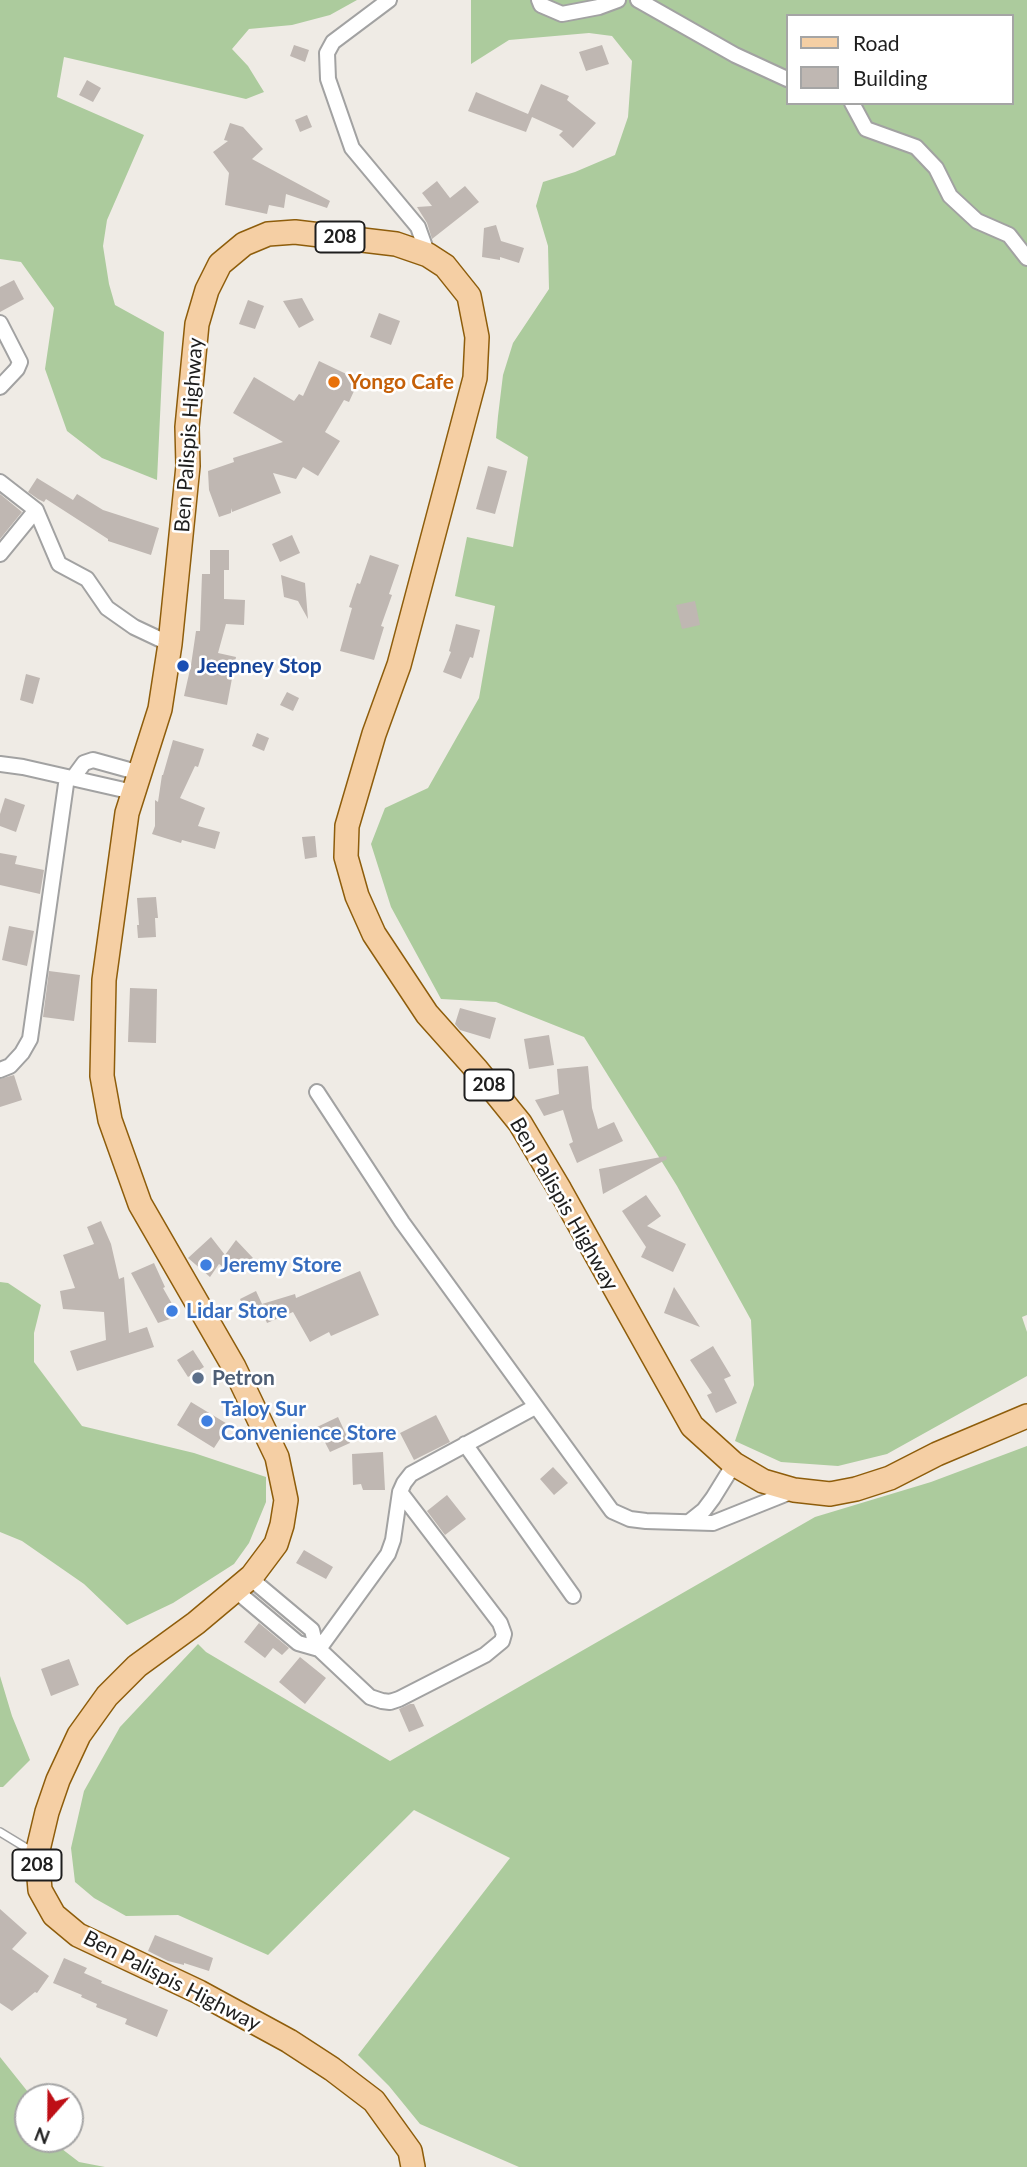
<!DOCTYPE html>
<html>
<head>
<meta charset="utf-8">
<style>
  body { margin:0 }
  #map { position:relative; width:1027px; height:2167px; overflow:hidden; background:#efebe5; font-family:Lato,sans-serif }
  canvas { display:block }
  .legend { position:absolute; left:786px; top:14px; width:228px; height:91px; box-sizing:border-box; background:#fff; border:2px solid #a5a5a5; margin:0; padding:9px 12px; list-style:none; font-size:21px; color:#1e1e1e }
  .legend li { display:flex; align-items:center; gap:14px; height:35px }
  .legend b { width:35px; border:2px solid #a5a5a5 }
  .north { position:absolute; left:14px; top:2083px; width:70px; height:70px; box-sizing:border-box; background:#fff; border:2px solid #a5a5a5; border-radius:50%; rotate:201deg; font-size:19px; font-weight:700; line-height:28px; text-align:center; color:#1e1e1e }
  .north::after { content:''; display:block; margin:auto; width:24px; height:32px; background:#be0f16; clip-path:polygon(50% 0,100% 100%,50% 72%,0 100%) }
</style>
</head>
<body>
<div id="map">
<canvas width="1027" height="2167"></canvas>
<ul class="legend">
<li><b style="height:9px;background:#f5cfa4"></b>Road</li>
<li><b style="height:19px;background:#bfb7b2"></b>Building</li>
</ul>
<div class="north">N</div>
</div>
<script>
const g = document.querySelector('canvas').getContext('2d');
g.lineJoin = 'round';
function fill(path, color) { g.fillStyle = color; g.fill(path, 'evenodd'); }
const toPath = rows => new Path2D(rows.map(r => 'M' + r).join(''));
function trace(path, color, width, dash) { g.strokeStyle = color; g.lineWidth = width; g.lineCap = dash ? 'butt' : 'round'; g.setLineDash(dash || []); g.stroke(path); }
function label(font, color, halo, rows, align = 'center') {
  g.font = font + ' Lato,sans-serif'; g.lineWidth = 5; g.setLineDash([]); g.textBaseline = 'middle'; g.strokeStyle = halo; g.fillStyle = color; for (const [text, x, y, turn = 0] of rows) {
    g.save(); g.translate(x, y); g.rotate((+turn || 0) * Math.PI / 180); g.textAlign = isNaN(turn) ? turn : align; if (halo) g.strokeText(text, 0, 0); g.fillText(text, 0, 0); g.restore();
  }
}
const forest = toPath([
  [0,0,357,0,330,15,292,25,249,29,232,49,248,66,264,92,246,99,64,57,57,97,144,135,107,220,103,246,109,284,115,305,164,332,157,480,102,458,67,431,45,369,54,308,21,262,0,259],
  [471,0,1027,0,1027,1315,1022,1317,1027,1332,1027,1376,887,1454,838,1466,781,1462,735,1441,754,1385,751,1320,677,1186,584,1037,496,1002,441,999,391,907,371,844,385,808,428,788,479,698,495,606,455,596,467,537,513,547,528,457,496,438,498,416,503,375,513,343,549,289,548,246,536,206,543,182,575,172,615,155,628,117,632,61,612,36,589,33,509,40,471,64],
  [787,16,1011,16,1011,103,787,103],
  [0,1282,8,1283,41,1305,34,1333,34,1362,82,1426,194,1453,266,1477,266,1502,249,1543,234,1564,173,1603,127,1625,84,1584,22,1541,0,1532],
  [1027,1446,1027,2167,519,2167,420,2124,389,2086,358,2055,510,1858,414,1810,268,1955,178,1915,126,1916,94,1898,75,1882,71,1848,84,1791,120,1727,198,1644,206,1652,390,1761,815,1517,931,1482],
  [0,1676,12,1716,30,1760,3,1787,0,1787],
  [0,2057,32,2097,28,2097,28,2139,49,2139,79,2162,105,2167,0,2167]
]);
const building = toPath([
  [294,45,309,50,305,62,290,56],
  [602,45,609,64,586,71,579,52],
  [87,80,101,88,93,102,79,95],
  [541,84,569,96,567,100,596,123,573,148,559,135,563,131,532,117,526,132,468,111,476,92,528,114],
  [307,115,312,127,300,132,295,120],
  [230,123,243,127,263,149,252,159,330,201,327,208,286,194,284,208,269,205,267,214,225,205,229,173,213,152,228,141,224,140],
  [437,181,450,198,465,186,479,202,432,239,427,223,417,207,432,206,422,193],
  [496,225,501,241,524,248,519,263,500,257,500,260,482,257,484,228],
  [14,280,24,299,0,312,0,287],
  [302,298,314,320,299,328,283,301],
  [248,300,264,306,255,329,239,324],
  [379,313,400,321,391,345,370,337],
  [319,361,359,380,349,402,344,400,325,432,340,441,318,476,303,467,296,479,273,473,281,493,232,512,231,508,231,513,219,517,209,490,208,471,234,462,233,458,283,442,233,413,254,377,294,401,299,394,303,396],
  [488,466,507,471,495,514,476,509],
  [37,478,73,500,77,494,103,510,159,528,151,555,108,541,108,539,46,499,44,502,38,499,28,492],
  [0,494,22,512,0,539],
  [292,535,300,553,280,562,272,544],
  [210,550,229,550,229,570,224,570,224,599,245,600,244,625,226,624,218,653,236,657,227,705,184,696,191,665,196,631,200,631,202,574,210,574],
  [370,555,399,565,389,594,392,595,381,626,384,627,374,660,340,651,352,608,349,607,357,583,360,584],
  [281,575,305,583,308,619,298,601,284,597],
  [695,601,700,625,682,629,676,605],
  [456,624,480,630,473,658,470,657,461,679,443,672,451,652,449,651],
  [26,674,40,678,33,704,20,700],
  [287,692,299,698,293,711,280,705],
  [257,733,269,738,264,751,252,746],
  [173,740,204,749,198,767,195,766,180,798,205,808,198,826,220,832,215,849,182,840,181,843,152,834,155,826,155,800,158,802,162,775,163,775],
  [5,798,25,805,16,832,0,826,0,814],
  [315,836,317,857,305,859,302,837],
  [0,853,17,856,15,864,44,870,40,894,0,885],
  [156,897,158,918,155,918,156,937,138,938,137,925,139,925,137,898],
  [9,926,34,931,27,966,2,960],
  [49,971,80,975,74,1021,43,1017],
  [130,988,157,989,156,1043,128,1042],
  [460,1008,496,1018,490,1039,460,1030,455,1024],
  [549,1035,554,1065,529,1069,524,1039],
  [588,1066,592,1108,598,1129,614,1122,623,1141,577,1163,569,1144,573,1142,563,1110,544,1116,535,1100,559,1094,557,1069],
  [14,1075,22,1100,0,1107,0,1079],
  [666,1156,667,1159,603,1194,599,1169],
  [646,1195,661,1216,647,1226,686,1244,673,1272,641,1257,646,1247,622,1211],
  [101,1221,111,1244,119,1279,124,1277,129,1333,147,1327,154,1347,77,1371,70,1351,106,1340,104,1312,63,1309,60,1291,75,1288,63,1255,94,1244,87,1227],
  [211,1237,225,1255,236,1240,253,1258,233,1274,219,1264,210,1277,188,1258],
  [154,1263,165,1287,163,1288,179,1316,158,1323,131,1273],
  [360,1271,379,1315,331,1336,329,1332,310,1342,293,1312,267,1323,261,1309,247,1315,240,1299,256,1291,262,1304,295,1294,296,1298],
  [674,1287,700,1327,664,1313],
  [713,1346,731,1376,724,1379,737,1403,716,1413,707,1395,712,1393,690,1360],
  [193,1350,204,1367,188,1377,177,1360],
  [191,1402,229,1425,214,1448,177,1425],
  [436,1415,450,1442,414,1460,400,1433],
  [338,1417,350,1443,330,1452,317,1427],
  [383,1452,385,1490,363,1490,361,1484,353,1485,352,1454],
  [553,1467,568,1483,554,1495,540,1479],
  [447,1495,466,1519,445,1535,427,1511],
  [304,1550,333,1567,326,1579,296,1563],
  [259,1623,289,1648,282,1655,273,1648,265,1658,244,1642],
  [300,1657,326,1678,305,1704,279,1682],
  [69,1659,79,1685,51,1696,41,1669],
  [410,1704,414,1704,424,1726,409,1732,399,1709],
  [0,1909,27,1933,12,1949,49,1976,37,1993,35,1992,12,2011,0,2003],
  [155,1935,213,1958,209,1971,184,1963,184,1965,168,1961,148,1951],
  [64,1958,87,1968,84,1973,102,1981,101,1983,168,2010,157,2037,125,2024,127,2019,96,2007,97,2004,81,1997,82,1995,53,1983]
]);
const service = toPath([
  [0,1832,33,1852]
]);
const minor = toPath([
  [389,0,333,42,327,53,328,79,352,148,418,227,428,255],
  [539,0,541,5,562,14,599,7,618,0],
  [638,0,735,55,787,79],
  [852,103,866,129,916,147,936,168,950,196,977,221,1009,235,1027,258],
  [0,323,20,362,17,369,0,387],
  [0,482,36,510,59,564,87,579,107,608,134,627,170,644],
  [0,554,36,510],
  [0,764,23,767,133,792],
  [73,778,84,763,93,760,140,773],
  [0,1070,10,1066,22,1053,30,1039,67,777],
  [317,1092,402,1222,612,1511,630,1519,646,1521,713,1523,793,1491],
  [465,1444,573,1596],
  [689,1522,704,1510,713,1498,734,1464],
  [250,1578,312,1630,316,1647],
  [235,1590,298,1643,319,1649,370,1697,382,1701,390,1702,399,1699,485,1655,502,1641,504,1634,500,1623,400,1492],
  [319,1649,388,1554,393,1540,400,1492,404,1483,411,1474,535,1407]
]);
const primary = toPath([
  [413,2167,410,2151,374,2101,332,2069,289,2041,199,1992,78,1935,54,1915,40,1890,37,1854,47,1812,58,1780,79,1735,107,1696,137,1666,196,1623,252,1576,276,1544,282,1525,286,1500,277,1457,234,1367,140,1204,110,1120,102,1076,104,980,127,813,160,709,170,644,188,466,187,427,197,324,207,290,220,264,244,244,268,234,295,232,396,244,428,255,445,266,469,296,477,337,475,378,399,665,374,734,347,826,346,857,357,896,374,934,427,1014,477,1070,520,1123,560,1190,692,1426,734,1464,763,1481,794,1490,830,1494,856,1489,890,1478,937,1454,1027,1416]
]);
const markers = [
  [334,382,7,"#e8710a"],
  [183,666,7,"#1a4fb4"],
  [206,1265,7,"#3f7fe0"],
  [172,1311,7,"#3f7fe0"],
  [198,1378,7,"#5c6f8a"],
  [207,1421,7,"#3f7fe0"]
];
const shields = [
  [340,237,49],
  [489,1085,49],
  [37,1865,49]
];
const shieldNames = [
  ["208",340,237],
  ["208",489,1085],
  ["208",37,1865]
];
const foodNames = [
  ["Yongo Cafe",348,382]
];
const streetNames = [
  ["Ben Palispis Highway",189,435,-86],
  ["Ben Palispis Highway",564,1204,60],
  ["Ben Palispis Highway",172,1981,27]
];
const transitNames = [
  ["Jeepney Stop",197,666]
];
const shopNames = [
  ["Jeremy Store",220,1265],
  ["Lidar Store",186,1311],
  ["Taloy Sur",221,1409],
  ["Convenience Store",221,1433]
];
const serviceNames = [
  ["Petron",212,1378]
];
fill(forest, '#accb9d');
fill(building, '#bfb7b2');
trace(service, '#a2a2a2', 10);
trace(minor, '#a2a2a2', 18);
trace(primary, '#8e5d0b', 26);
trace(service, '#fff', 7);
trace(minor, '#fff', 14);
trace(primary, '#f5cfa4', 23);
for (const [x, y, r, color] of markers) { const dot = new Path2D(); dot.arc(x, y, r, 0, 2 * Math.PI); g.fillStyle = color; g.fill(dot); trace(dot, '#fff', 2.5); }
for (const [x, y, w] of shields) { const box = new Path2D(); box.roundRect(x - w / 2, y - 15.5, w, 31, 5); g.fillStyle = '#fff'; g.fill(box); trace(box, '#1e1e1e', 2); }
label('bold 19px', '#1e1e1e', null, shieldNames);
label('bold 21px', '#c56008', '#fff', foodNames, 'left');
label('21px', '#1e1e1e', '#fff', streetNames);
label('bold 21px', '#164399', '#fff', transitNames, 'left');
label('bold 21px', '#366cbe', '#fff', shopNames, 'left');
label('bold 21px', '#4e5e75', '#fff', serviceNames, 'left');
</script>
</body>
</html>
